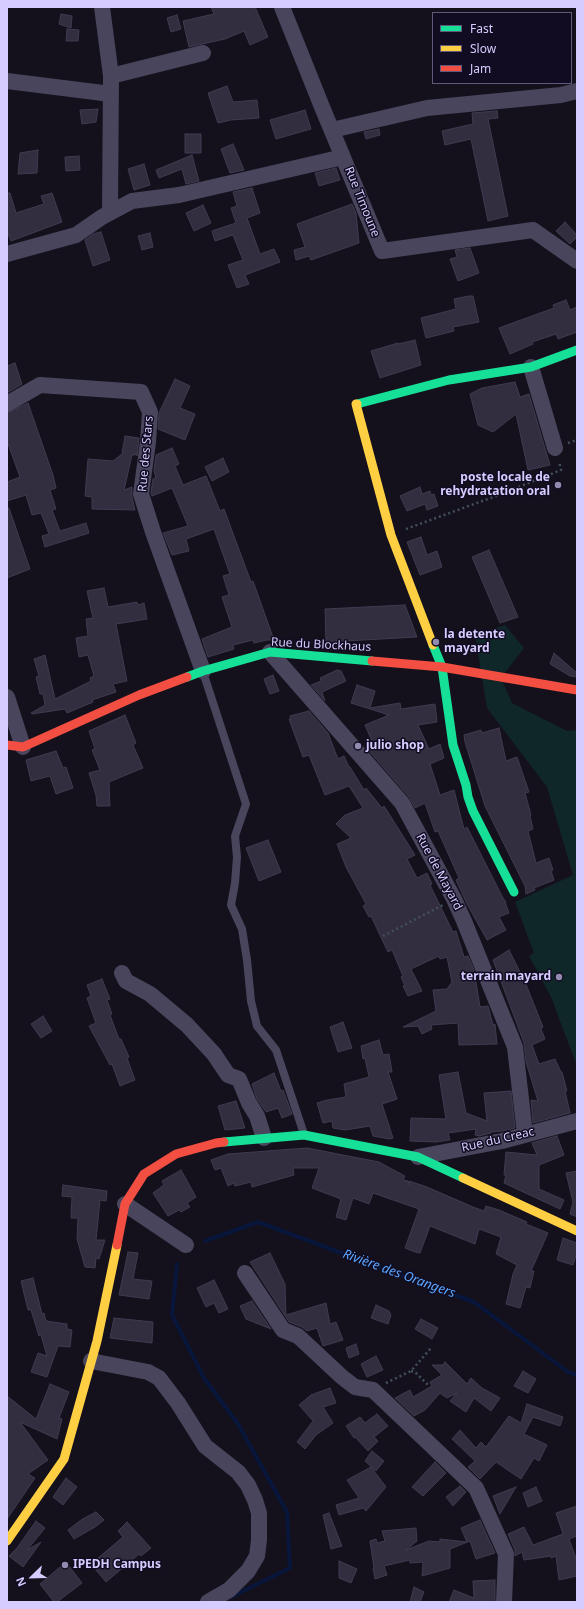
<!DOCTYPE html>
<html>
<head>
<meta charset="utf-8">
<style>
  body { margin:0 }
  #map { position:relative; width:584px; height:1609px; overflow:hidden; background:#14111c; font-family:"Noto Sans",sans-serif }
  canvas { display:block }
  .frame { position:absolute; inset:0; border:8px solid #d6ccff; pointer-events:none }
  .legend { position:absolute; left:432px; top:12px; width:140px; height:72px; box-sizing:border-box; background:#110c21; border:1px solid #60597a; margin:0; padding:5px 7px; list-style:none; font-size:12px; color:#d6ccff }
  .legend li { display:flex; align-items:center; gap:8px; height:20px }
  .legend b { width:20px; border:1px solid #60597a }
  .north { position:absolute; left:12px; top:1557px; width:40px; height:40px; -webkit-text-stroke:3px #110c21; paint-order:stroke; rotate:247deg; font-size:11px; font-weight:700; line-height:16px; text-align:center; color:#d6ccff }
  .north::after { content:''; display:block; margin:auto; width:14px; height:18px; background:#d6ccff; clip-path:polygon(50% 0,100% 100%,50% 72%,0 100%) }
</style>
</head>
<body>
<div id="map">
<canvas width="584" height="1609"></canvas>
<div class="frame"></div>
<ul class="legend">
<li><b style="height:5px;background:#16e098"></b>Fast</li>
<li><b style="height:5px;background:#ffcf43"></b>Slow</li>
<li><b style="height:5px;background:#f24e42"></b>Jam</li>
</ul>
<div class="north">N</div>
</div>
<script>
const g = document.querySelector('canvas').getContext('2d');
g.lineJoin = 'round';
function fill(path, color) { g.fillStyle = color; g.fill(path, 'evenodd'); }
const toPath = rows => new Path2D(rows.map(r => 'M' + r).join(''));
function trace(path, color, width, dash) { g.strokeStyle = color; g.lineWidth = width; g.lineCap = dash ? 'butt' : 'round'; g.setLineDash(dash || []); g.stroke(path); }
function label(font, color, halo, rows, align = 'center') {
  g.font = font + ' "Noto Sans",sans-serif'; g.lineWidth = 3; g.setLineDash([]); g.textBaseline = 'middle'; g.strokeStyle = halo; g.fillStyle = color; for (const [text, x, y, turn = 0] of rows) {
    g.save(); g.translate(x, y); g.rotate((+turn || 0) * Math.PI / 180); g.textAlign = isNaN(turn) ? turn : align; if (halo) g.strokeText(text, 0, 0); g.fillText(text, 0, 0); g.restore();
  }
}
const green = toPath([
  [505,625,524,648,501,678,512,703,567,731,577,730,577,1066,551,997,529,956,534,953,515,902,573,875,547,787,487,708,475,635]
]);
const stream = toPath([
  [205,1241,258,1222,474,1302,568,1372,577,1375],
  [177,1264,172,1315,204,1378,238,1424,287,1512,290,1568,231,1597]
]);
const building = toPath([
  [211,7,255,7,268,37,250,45,244,31,225,39,189,47,183,21,214,14,211,7],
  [61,14,72,16,71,28,59,24,61,14],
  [177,15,181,29,171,32,167,18,177,15],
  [67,29,79,30,78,41,66,41,67,29],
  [227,86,233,102,257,100,259,118,231,120,218,123,208,93,227,86],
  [98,109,96,122,82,124,80,110,98,109],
  [305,110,311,129,276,139,270,120,305,110],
  [497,111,498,118,488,119,508,216,488,221,471,139,445,145,442,131,473,124,472,113,497,111],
  [379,129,380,135,366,139,364,132,379,129],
  [185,134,201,134,201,153,185,153,185,134],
  [233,144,244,170,230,173,221,149,233,144],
  [38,150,37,173,18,174,20,153,38,150],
  [192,155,199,181,186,184,182,169,159,178,156,170,192,155],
  [79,156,80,170,66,171,65,157,79,156],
  [144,164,150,185,134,190,128,169,144,164],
  [336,168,340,180,319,186,315,173,336,168],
  [252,188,260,213,247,218,260,254,274,249,280,262,245,275,249,284,237,288,228,265,243,260,233,235,215,241,212,231,236,223,231,208,237,206,233,192,252,188],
  [7,193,10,193,16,213,44,204,41,196,52,193,62,222,11,241,7,231,7,193],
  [352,204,356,213,359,243,311,260,309,256,296,260,294,250,305,247,297,224,352,204],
  [203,205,211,223,194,231,186,213,203,205],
  [565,222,577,235,577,237,570,244,556,231,565,222],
  [101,232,110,260,93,266,85,240,93,234,101,232],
  [150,233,153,247,142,250,138,236,150,233],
  [470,248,479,273,458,281,450,259,457,257,455,250,470,248],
  [469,296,473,296,479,322,453,327,454,331,426,338,421,318,456,309,454,299,469,296],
  [566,300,570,310,577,307,577,332,558,339,556,334,532,342,533,344,510,354,499,328,554,308,553,305,566,300],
  [415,340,421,365,380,378,371,351,398,343,398,344,415,340],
  [15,363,22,384,7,393,7,366,15,363],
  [175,379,190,386,180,408,195,414,185,440,158,429,159,413,175,379],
  [515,382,520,397,529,394,550,465,528,470,516,414,493,432,478,425,470,394,482,388,515,382],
  [28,403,53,475,56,488,50,490,56,509,52,510,60,531,86,523,89,533,45,547,42,536,49,534,41,513,32,515,26,495,7,501,7,482,20,477,7,441,7,413,28,403],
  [125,436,139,438,137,456,135,453,135,455,132,455,124,490,132,487,132,497,135,510,92,509,92,497,85,496,88,459,113,461,122,454,125,436],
  [172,448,179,464,175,466,183,485,206,476,220,511,224,509,251,582,253,581,274,640,267,640,254,643,253,640,233,645,234,649,208,657,202,639,232,627,222,597,229,595,223,576,230,574,214,529,186,539,189,551,172,555,163,533,188,526,172,488,152,496,151,492,153,479,156,478,154,471,156,455,172,448],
  [223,458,229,472,212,481,205,467,223,458],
  [420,487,422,494,430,491,431,495,434,494,438,506,427,510,425,504,407,511,400,496,420,487],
  [7,508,9,508,30,569,7,578,7,508],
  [421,537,427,555,437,551,442,567,420,575,407,542,421,537],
  [489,550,518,617,500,623,472,557,489,550],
  [104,588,108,607,137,602,138,605,144,603,147,619,116,624,127,681,113,684,116,692,92,700,93,702,67,713,65,709,32,714,31,713,45,705,43,694,40,694,36,677,39,676,34,659,45,655,55,699,91,681,90,678,94,676,88,655,79,657,76,638,88,636,86,619,93,618,87,591,104,588],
  [405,605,417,637,326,642,325,609,405,605],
  [554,653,577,673,577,677,570,676,550,664,554,653],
  [337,670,341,671,346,681,322,692,325,701,311,685,321,681,320,678,337,670],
  [273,675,279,691,270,694,264,679,273,675],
  [357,685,375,691,370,708,400,703,401,709,435,704,437,722,418,725,429,749,440,744,444,758,430,764,440,795,454,790,464,829,467,827,503,898,506,902,505,902,509,913,499,917,506,930,487,940,467,904,456,880,459,878,438,831,435,832,425,803,415,808,409,797,369,751,374,746,365,725,389,715,351,703,357,685],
  [309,711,328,733,338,759,344,756,349,767,350,767,364,790,366,788,382,808,384,806,415,855,407,859,417,878,427,873,432,884,430,885,453,932,456,931,464,957,468,956,474,970,480,1007,488,1006,493,1025,495,1024,497,1044,459,1045,458,1023,431,1025,432,1029,422,1034,418,1026,403,1027,436,1011,433,990,447,989,452,982,447,957,440,959,439,956,411,969,422,991,408,996,403,986,405,986,401,977,403,976,392,950,388,952,371,916,369,917,363,906,366,904,346,867,337,844,351,838,336,824,345,815,363,808,349,786,325,795,309,755,303,757,289,719,291,719,290,716,309,711],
  [125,715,136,743,133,745,143,768,109,782,110,806,97,806,96,795,89,773,100,770,92,750,95,749,89,731,125,715],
  [499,728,506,761,517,757,529,792,525,793,531,815,530,816,533,829,528,831,536,863,549,858,553,870,551,871,554,880,534,888,535,890,526,894,525,886,485,806,465,742,464,735,481,730,482,733,499,728],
  [56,751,63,768,66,767,73,788,56,794,50,776,31,781,26,760,56,751],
  [268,840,281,872,259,881,246,848,268,840],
  [509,950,525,982,543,1027,541,1029,545,1039,532,1045,539,1064,555,1059,561,1072,562,1072,567,1091,565,1091,570,1113,533,1123,531,1100,538,1101,526,1062,524,1043,493,960,509,950],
  [102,979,110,999,107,1000,112,1014,110,1015,119,1039,121,1039,129,1057,127,1058,135,1080,120,1086,112,1064,110,1065,89,1026,96,1023,87,998,91,996,87,985,102,979],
  [43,1016,52,1031,41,1038,31,1024,43,1016],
  [343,1022,352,1048,338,1052,330,1027,343,1022],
  [379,1040,383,1055,389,1054,392,1072,388,1072,397,1099,382,1104,393,1138,390,1139,373,1136,370,1126,345,1130,333,1128,332,1121,323,1123,317,1103,327,1100,346,1097,344,1084,369,1077,365,1058,363,1059,361,1046,379,1040],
  [458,1072,466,1113,487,1121,484,1093,511,1091,515,1128,502,1131,491,1132,491,1133,479,1136,475,1135,476,1129,448,1133,450,1140,436,1142,410,1141,411,1118,446,1119,439,1075,458,1072],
  [274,1073,281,1091,283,1090,292,1114,282,1118,278,1108,266,1112,257,1099,252,1084,274,1073],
  [236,1101,245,1128,225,1130,218,1106,236,1101],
  [557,1136,564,1155,539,1165,539,1189,564,1200,560,1209,504,1183,506,1175,504,1175,506,1152,537,1155,532,1143,557,1136],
  [307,1148,379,1162,405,1176,403,1180,408,1181,409,1185,409,1181,427,1187,473,1207,484,1211,486,1206,499,1210,527,1222,526,1224,548,1233,531,1271,534,1271,530,1288,526,1287,520,1308,506,1304,513,1274,517,1265,496,1254,501,1237,479,1229,475,1244,430,1226,420,1253,415,1252,405,1248,419,1209,373,1193,369,1204,353,1198,346,1220,336,1217,341,1199,312,1188,319,1168,293,1168,294,1175,252,1187,251,1182,235,1186,234,1183,228,1186,221,1168,215,1170,211,1160,228,1154,307,1148],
  [181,1170,196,1197,187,1203,190,1207,181,1212,179,1210,168,1216,153,1193,164,1185,162,1181,181,1170],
  [577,1171,577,1217,570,1214,573,1202,566,1173,577,1171],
  [63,1185,107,1191,106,1201,100,1200,96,1240,105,1240,99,1259,96,1258,95,1268,85,1267,77,1239,78,1218,71,1218,72,1197,62,1196,63,1185],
  [563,1238,577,1243,577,1252,573,1265,557,1260,563,1238],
  [128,1252,138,1253,133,1279,152,1281,149,1299,119,1295,128,1252],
  [270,1253,285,1284,286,1315,326,1303,330,1324,336,1322,343,1340,323,1346,317,1328,307,1331,302,1327,289,1322,250,1262,270,1253],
  [33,1278,42,1314,44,1313,46,1321,67,1324,67,1329,72,1330,70,1347,58,1346,47,1377,31,1372,38,1353,47,1356,41,1335,39,1336,31,1310,28,1310,21,1281,33,1278],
  [214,1280,228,1309,219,1313,214,1303,206,1307,197,1288,214,1280],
  [252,1301,271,1329,246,1319,240,1306,252,1301],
  [376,1305,389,1311,391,1315,388,1324,371,1318,376,1305],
  [114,1318,153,1322,152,1343,110,1338,114,1318],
  [421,1319,438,1328,432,1339,415,1329,421,1319],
  [356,1344,359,1354,349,1358,346,1348,356,1344],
  [376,1356,383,1370,367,1377,361,1364,376,1356],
  [445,1362,467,1384,471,1378,482,1388,500,1398,491,1411,474,1398,466,1412,450,1401,457,1393,447,1398,440,1393,425,1410,414,1416,395,1398,410,1390,413,1397,432,1386,430,1382,442,1375,432,1365,443,1365,445,1362],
  [523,1371,536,1379,528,1393,514,1386,523,1371],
  [50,1384,69,1392,59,1418,62,1419,57,1439,20,1422,48,1460,28,1474,35,1478,7,1519,7,1396,36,1419,50,1384],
  [330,1388,336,1403,323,1407,333,1423,316,1435,305,1449,297,1442,313,1421,299,1405,311,1395,330,1388],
  [527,1404,563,1417,560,1426,533,1417,524,1434,547,1445,539,1461,534,1458,521,1479,496,1462,480,1479,468,1467,475,1461,452,1439,460,1430,476,1448,481,1442,486,1447,509,1416,521,1423,527,1404],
  [377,1414,388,1426,374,1437,378,1441,368,1451,355,1437,354,1438,346,1426,360,1417,365,1423,377,1414],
  [372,1451,384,1461,376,1471,365,1461,372,1451],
  [435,1462,446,1473,423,1496,412,1487,435,1462],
  [371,1467,386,1487,366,1511,363,1508,339,1515,336,1505,359,1498,347,1480,371,1467],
  [66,1478,77,1487,63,1505,53,1497,66,1478],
  [460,1486,466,1492,453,1506,446,1497,460,1486],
  [516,1487,500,1514,493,1496,516,1487],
  [536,1487,542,1501,528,1507,523,1493,536,1487],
  [577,1506,577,1536,569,1539,577,1561,577,1576,559,1580,556,1556,551,1558,551,1556,524,1560,522,1552,515,1556,515,1550,508,1534,524,1527,533,1545,563,1534,556,1513,577,1506],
  [96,1512,104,1520,95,1527,74,1539,68,1530,81,1520,96,1512],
  [329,1513,342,1546,331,1549,323,1515,329,1513],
  [480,1520,495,1553,476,1559,470,1541,450,1549,450,1568,422,1576,423,1562,410,1563,410,1560,384,1566,387,1575,375,1579,373,1568,374,1568,370,1541,376,1539,377,1543,385,1541,382,1531,416,1528,417,1541,406,1550,429,1541,440,1542,440,1539,467,1542,461,1528,480,1520],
  [36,1521,45,1528,27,1550,41,1542,23,1567,9,1556,17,1548,36,1521],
  [127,1522,151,1548,141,1556,139,1554,106,1582,91,1564,123,1537,118,1531,127,1522],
  [339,1561,357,1569,351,1583,339,1578,339,1561],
  [66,1562,82,1583,57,1602,54,1602,40,1584,66,1562],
  [495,1580,495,1602,449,1602,454,1590,474,1598,473,1581,495,1580],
  [414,1587,424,1592,420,1602,410,1602,414,1587]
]);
const path = toPath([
  [568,443,577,440],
  [406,529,496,496,561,470,559,461],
  [383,936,443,905],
  [411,1371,415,1372,428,1385],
  [386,1383,411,1371,431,1348]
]);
const lane = toPath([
  [203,672,246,804,235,836,237,857,235,883,231,905,242,929,247,960,251,1001,257,1026,276,1050,304,1134]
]);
const street = toPath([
  [102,7,111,76,110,212],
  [282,7,322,107,382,251,533,230,577,261],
  [111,76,203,53],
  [7,81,111,94],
  [332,130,427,108,561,95,577,91],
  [7,254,76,235,102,217,132,201,179,195,343,157],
  [531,367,555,448],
  [7,404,40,385,141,392,150,412,148,442,141,494,153,532,203,671],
  [270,652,402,803,454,899,464,921,515,1047,525,1134],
  [7,697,23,747],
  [122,973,126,981,150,994,187,1025,214,1054,228,1075,239,1079,249,1103,257,1116,264,1138],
  [418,1157,502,1141,577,1121],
  [125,1204,186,1245],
  [245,1273,283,1330,298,1336,342,1377,355,1387,373,1390,476,1488,506,1554,504,1602],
  [91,1361,148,1372,159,1378,178,1403,205,1446,238,1472,248,1485,255,1500,259,1513,259,1540,257,1556,248,1571,229,1590,208,1602]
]);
const fast = toPath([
  [357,404,449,380,531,367,577,350],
  [433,645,442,667,453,745,466,785,468,797,473,811,514,892],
  [187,677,203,671,270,652,372,661],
  [224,1142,304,1135,418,1157,463,1178]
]);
const slow = toPath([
  [357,404,356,404,391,535,433,645],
  [463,1178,577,1231],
  [7,1541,64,1459,97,1341,117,1245]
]);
const jam = toPath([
  [372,661,442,667,577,690],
  [7,745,23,747,139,695,187,677],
  [117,1245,125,1204,144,1174,176,1154,216,1143,224,1142]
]);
const markers = [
  [558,485,4,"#928bb0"],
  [436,642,4,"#928bb0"],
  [358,746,4,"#928bb0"],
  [559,977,4,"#928bb0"],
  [65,1565,4,"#928bb0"]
];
const streetNames = [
  ["Rue Timoune",362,202,68],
  ["Rue des Stars",146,454,-85],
  ["Rue du Blockhaus",321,645,3],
  ["Rue de Mayard",439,872,62],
  ["Rue du Creac",498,1140,-13]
];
const poiNames = [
  ["poste locale de",550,478,"right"],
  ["rehydratation oral",550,492,"right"],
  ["la detente",444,635],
  ["mayard",444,649],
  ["julio shop",366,746],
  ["terrain mayard",551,977,"right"],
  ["IPEDH Campus",73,1565]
];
const waterNames = [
  ["Rivière des Orangers",399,1274,20]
];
fill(green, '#102729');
trace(stream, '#08163c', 4);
fill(building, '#322e3f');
trace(building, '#413a51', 1);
trace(path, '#434f5d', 2.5, [2, 3]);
trace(lane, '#48455d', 8);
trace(street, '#48455d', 16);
trace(fast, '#16e098', 9);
trace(slow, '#ffcf43', 9);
trace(jam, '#f24e42', 9);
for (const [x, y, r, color] of markers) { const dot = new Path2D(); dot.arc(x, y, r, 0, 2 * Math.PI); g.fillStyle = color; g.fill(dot); trace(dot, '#110c21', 1.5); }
label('12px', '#d6ccff', '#110c21', streetNames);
label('bold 12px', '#d6ccff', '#110c21', poiNames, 'left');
label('italic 13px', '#5aa6ff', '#110c21', waterNames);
</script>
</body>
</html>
